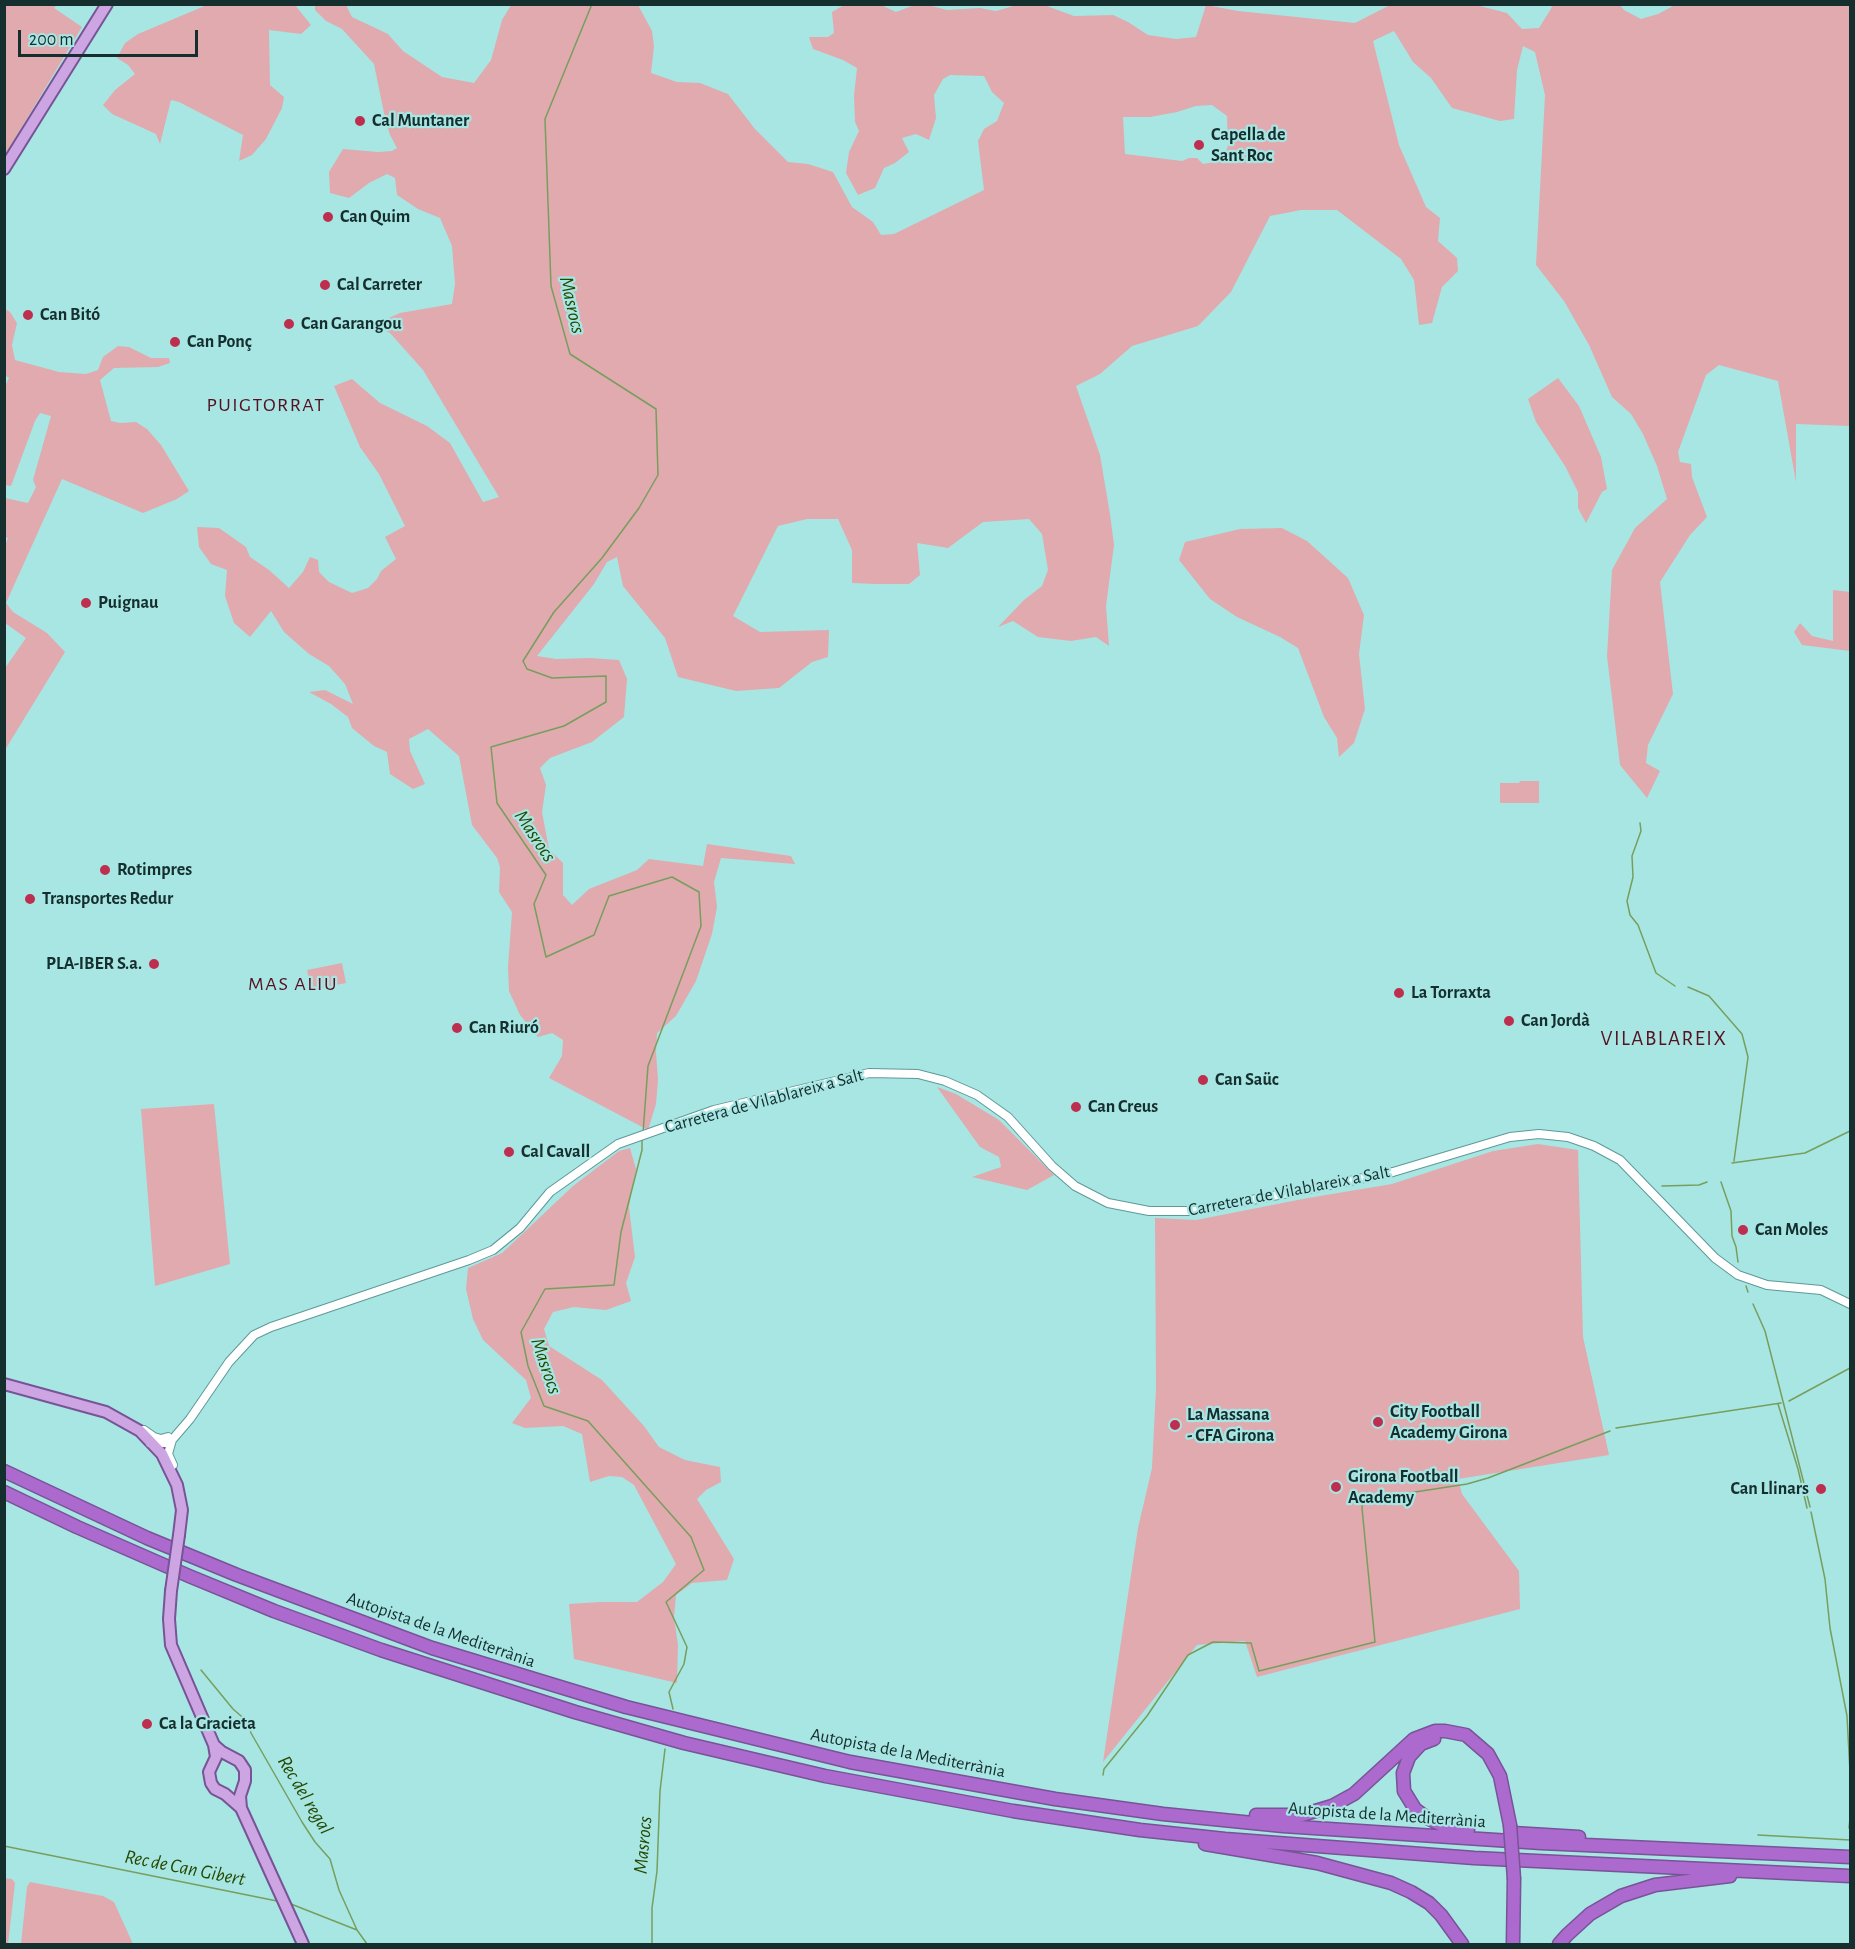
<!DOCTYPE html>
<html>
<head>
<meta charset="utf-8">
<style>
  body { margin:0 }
  #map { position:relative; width:1855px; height:1949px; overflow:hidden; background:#a8e6e4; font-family:"Alegreya Sans",sans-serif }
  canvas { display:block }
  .frame { position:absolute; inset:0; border:6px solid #152e2e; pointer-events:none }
  .scale { position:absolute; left:18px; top:30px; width:180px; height:27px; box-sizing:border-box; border:3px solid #152e2e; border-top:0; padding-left:8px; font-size:18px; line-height:21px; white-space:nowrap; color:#152e2e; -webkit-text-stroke:4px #a8e6e4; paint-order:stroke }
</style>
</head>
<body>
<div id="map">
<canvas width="1855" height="1949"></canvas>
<div class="frame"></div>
<div class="scale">200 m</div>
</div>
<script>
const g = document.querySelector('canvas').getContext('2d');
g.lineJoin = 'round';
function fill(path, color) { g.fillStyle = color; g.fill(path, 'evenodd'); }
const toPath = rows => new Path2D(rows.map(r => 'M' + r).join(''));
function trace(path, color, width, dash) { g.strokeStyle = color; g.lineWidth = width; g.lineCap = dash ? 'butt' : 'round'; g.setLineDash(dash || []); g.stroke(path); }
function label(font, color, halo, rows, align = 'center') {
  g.font = font + ' "Alegreya Sans",sans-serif'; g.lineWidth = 4.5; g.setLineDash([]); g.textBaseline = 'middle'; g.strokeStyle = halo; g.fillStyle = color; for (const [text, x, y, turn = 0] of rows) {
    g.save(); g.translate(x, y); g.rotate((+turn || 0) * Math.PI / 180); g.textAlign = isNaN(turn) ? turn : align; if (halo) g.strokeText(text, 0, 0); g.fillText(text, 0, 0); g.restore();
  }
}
const green = toPath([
  [5,4,57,5,54,8,82,27,5,155],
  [917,4,928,5,947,10,980,8,996,11,1017,5,1044,5,1074,16,1113,15,1128,22,1148,35,1176,39,1196,37,1206,5,1238,11,1355,23,1390,5,1476,5,1507,13,1522,29,1539,28,1552,7,1550,5,1620,5,1624,10,1641,19,1658,14,1675,5,1850,5,1850,426,1796,424,1796,482,1778,381,1719,365,1706,375,1678,452,1680,462,1691,464,1692,477,1707,517,1690,535,1660,582,1673,694,1648,745,1646,763,1660,771,1647,798,1620,765,1607,656,1612,570,1635,528,1667,499,1657,466,1643,434,1631,414,1612,397,1589,345,1564,301,1536,265,1545,95,1535,52,1523,46,1517,70,1514,119,1500,121,1452,108,1431,78,1413,62,1394,31,1373,41,1399,145,1426,207,1440,218,1438,241,1457,258,1458,271,1442,287,1432,323,1419,325,1414,280,1401,259,1337,210,1301,210,1270,216,1231,292,1198,326,1132,346,1100,374,1076,386,1100,455,1110,514,1114,545,1106,606,1109,646,1096,637,1071,641,1038,637,1013,621,998,627,1024,600,1042,586,1048,570,1042,534,1029,519,983,522,948,548,917,543,920,575,909,584,876,584,852,583,852,550,838,519,807,519,778,526,733,616,760,632,829,630,828,657,812,662,779,688,736,691,678,677,665,638,623,586,617,557,607,562,594,584,537,656,556,659,590,658,619,660,627,679,624,717,592,742,550,758,540,768,546,785,542,812,549,849,563,863,563,895,572,905,589,889,637,870,649,859,703,866,707,844,791,856,795,864,721,858,714,882,717,907,712,934,696,981,676,1016,657,1033,656,1052,658,1080,656,1104,648,1130,549,1078,562,1056,563,1040,552,1033,538,1037,520,1015,509,991,508,967,512,912,499,892,500,867,497,858,472,825,459,756,428,729,409,739,410,751,425,784,413,789,390,774,387,752,374,746,352,728,348,717,331,704,309,692,325,690,353,704,345,684,329,666,309,654,284,632,271,611,250,637,234,623,225,596,227,570,211,564,199,547,197,527,219,528,246,547,250,557,269,570,289,588,303,572,310,557,318,560,319,572,329,582,352,593,368,588,377,579,381,571,396,559,385,537,405,526,379,474,360,447,334,386,352,379,380,403,427,426,450,443,483,502,499,497,423,370,390,333,373,325,400,313,452,304,455,284,452,246,440,218,418,209,397,195,395,178,387,174,369,183,349,198,330,193,329,172,343,149,378,152,392,151,397,148,390,135,385,118,374,64,342,29,326,21,315,10,315,5,346,5,352,17,388,34,403,51,442,77,474,83,491,60,502,20,511,5,638,5,652,31,654,46,651,73,677,82,700,83,728,94,755,129,788,162,808,164,833,172,852,207,873,222,881,235,894,234,984,190,978,141,984,129,997,121,1004,103,992,92,984,76,950,75,943,79,934,95,936,118,929,140,916,134,902,138,909,152,895,163,884,168,875,188,858,195,846,173,849,152,859,131,855,122,854,96,857,68,843,60,813,49,809,37,828,37,834,33,832,12,844,5,881,5,896,12],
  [1212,105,1227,116,1228,146,1222,161,1203,164,1197,158,1189,158,1182,161,1125,154,1123,117,1150,117,1177,112,1196,106],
  [207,5,295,5,311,25,301,34,269,30,270,85,284,97,282,108,266,139,252,155,239,161,243,135,179,102,171,100,160,144,156,134,112,114,103,105,115,90,135,74,128,65,117,58,125,43,138,34],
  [5,309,10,312,17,323,12,345,15,360,59,372,86,374,98,370,103,357,118,346,129,347,151,358,169,358,170,363,158,367,114,368,100,380,111,421,120,423,136,422,147,429,161,445,189,491,177,499,143,513,62,479,6,603,13,612,47,633,65,652,5,750,5,668,26,638,5,623,4,548,8,538,5,537,5,498,28,503,36,487,33,480,51,416,40,413,35,421,11,486,5,485,4,388,9,378,5,375],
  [1558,378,1579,406,1601,457,1607,489,1602,492,1586,523,1578,508,1578,492,1565,466,1536,422,1528,399],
  [1282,528,1307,541,1348,578,1364,615,1359,654,1365,709,1354,743,1339,757,1337,738,1324,717,1298,648,1280,637,1237,617,1210,599,1179,560,1185,542,1240,529],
  [1833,590,1850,592,1850,651,1802,645,1794,632,1800,623,1812,636,1833,641],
  [1520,781,1539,781,1539,803,1500,803,1500,783,1519,783],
  [342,963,346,983,311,990,307,970],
  [937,1087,956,1094,999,1120,1054,1175,1027,1190,972,1177,1001,1167,999,1157,980,1147],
  [214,1104,230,1264,155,1286,141,1109],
  [1538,1144,1578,1150,1583,1337,1609,1455,1458,1479,1462,1494,1519,1571,1520,1609,1257,1677,1245,1641,1197,1645,1103,1762,1138,1528,1152,1468,1156,1388,1155,1218,1196,1220,1308,1198,1392,1184,1493,1151],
  [630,1148,636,1169,629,1207,635,1257,626,1283,631,1301,606,1310,574,1307,553,1312,544,1329,549,1346,602,1380,644,1426,659,1447,685,1460,720,1467,721,1482,706,1490,697,1499,734,1559,727,1580,692,1583,676,1595,674,1617,678,1645,677,1683,574,1659,569,1604,600,1602,637,1602,663,1582,676,1564,634,1485,622,1477,609,1476,590,1482,582,1434,563,1426,525,1428,512,1423,531,1398,526,1380,483,1340,473,1319,466,1289,468,1268,502,1253,573,1186,619,1151],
  [4,1878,12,1879,15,1883,8,1944,5,1944],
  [30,1882,103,1896,114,1902,133,1944,21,1944,27,1887]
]);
const stream = toPath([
  [592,4,545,119,551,286,570,354,656,409,658,475,639,508,602,558,554,612,523,661,527,669,552,678,606,676,606,702,564,726,491,747,497,803,546,875,534,904,546,957,594,935,609,896,672,877,699,892,701,926,648,1066,643,1133],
  [1640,823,1641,831,1632,856,1633,877,1627,901,1630,915,1638,925,1656,973,1675,986],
  [1688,987,1709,996,1742,1034,1748,1057,1734,1161],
  [642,1138,642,1150,621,1232,614,1285,545,1289,521,1332,528,1366,544,1406,588,1421,691,1537,704,1570,666,1602,687,1647,684,1664,669,1692,673,1709],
  [1732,1163,1805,1153,1850,1131],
  [1721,1182,1731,1211,1732,1236,1736,1247,1738,1262],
  [1662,1186,1699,1185,1707,1182],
  [1746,1286,1748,1292],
  [1753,1304,1765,1331,1810,1507],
  [1789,1401,1850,1368],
  [1778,1404,1798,1469,1807,1508],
  [1616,1428,1781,1403],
  [1811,1512,1825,1579,1830,1628,1847,1716,1850,1772],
  [201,1670,233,1709,248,1722,251,1733,302,1822,315,1842,330,1859,339,1890,357,1930,367,1944],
  [1103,1775,1104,1769,1147,1716,1188,1655,1213,1642,1251,1643,1259,1671,1375,1642,1362,1508,1363,1500,1467,1484,1488,1478,1610,1431],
  [1849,1828,1850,1818],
  [1758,1835,1850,1840],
  [4,1846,277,1901],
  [291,1904,357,1930],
  [652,1944,652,1908,657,1871,660,1791,665,1749]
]);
const tertiary = toPath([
  [144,1430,154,1437,161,1439,168,1437],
  [172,1440,168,1454,173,1465],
  [150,1443,165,1443,172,1440,190,1419,229,1362,254,1335,271,1327,469,1260,493,1250,520,1228,550,1192,618,1144,714,1110,869,1073,918,1074,945,1081,977,1095,1008,1117,1052,1166,1075,1186,1108,1203,1149,1211,1193,1211,1315,1188,1393,1172,1510,1137,1539,1134,1568,1137,1594,1146,1620,1160,1715,1258,1738,1275,1767,1285,1821,1290,1850,1304]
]);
const primary = toPath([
  [4,169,107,4],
  [4,1384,106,1412,140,1431,162,1454,177,1485,182,1510,179,1535],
  [171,1591,169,1619,171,1645,214,1745,216,1757,209,1772,211,1783,215,1789,225,1794,241,1808],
  [214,1745,222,1752,239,1761,245,1770,245,1781,240,1796,241,1808,303,1944]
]);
const motorway = toPath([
  [4,1471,147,1538,237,1575,432,1648,626,1707,850,1762,1055,1799,1163,1814,1283,1826,1541,1843,1850,1857],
  [4,1492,77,1527,189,1576,274,1611,381,1650,575,1712,684,1743,825,1776,1013,1811,1140,1830,1225,1839,1474,1858,1850,1876],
  [1434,1739,1421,1744,1409,1757,1403,1773,1404,1791,1415,1809,1427,1818,1455,1831,1468,1830],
  [1256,1815,1302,1815,1332,1806,1354,1794,1414,1739,1435,1731,1445,1731,1466,1735,1488,1754,1500,1776,1510,1825],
  [1513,1833,1579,1837],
  [1205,1844,1317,1863,1391,1883,1411,1892,1429,1903,1441,1915,1462,1944],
  [1513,1944,1514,1879],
  [1559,1944,1567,1935,1590,1914,1621,1896,1655,1885,1730,1876]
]);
const primaryBridge = toPath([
  [171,1591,179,1535]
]);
const motorwayBridge = toPath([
  [1510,1825,1514,1879]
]);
const markers = [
  [360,121,6,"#be2e4e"],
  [1199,145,6,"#be2e4e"],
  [328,217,6,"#be2e4e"],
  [325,285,6,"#be2e4e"],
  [28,315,6,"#be2e4e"],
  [289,324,6,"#be2e4e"],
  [175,342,6,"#be2e4e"],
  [86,603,6,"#be2e4e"],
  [105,870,6,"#be2e4e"],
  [30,899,6,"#be2e4e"],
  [154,964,6,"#be2e4e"],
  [1399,993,6,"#be2e4e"],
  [1509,1021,6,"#be2e4e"],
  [457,1028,6,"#be2e4e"],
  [1203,1080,6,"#be2e4e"],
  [1076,1107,6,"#be2e4e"],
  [509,1152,6,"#be2e4e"],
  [1743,1230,6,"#be2e4e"],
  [1378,1422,6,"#be2e4e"],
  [1175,1425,6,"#be2e4e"],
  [1336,1487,6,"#be2e4e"],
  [1821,1489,6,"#be2e4e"],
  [147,1724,6,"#be2e4e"]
];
const poiNames = [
  ["Cal Muntaner",372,121],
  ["Capella de",1211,135],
  ["Sant Roc",1211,156],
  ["Can Quim",340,217],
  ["Cal Carreter",337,285],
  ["Can Bitó",40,315],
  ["Can Garangou",301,324],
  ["Can Ponç",187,342],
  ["Puignau",98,603],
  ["Rotimpres",117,870],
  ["Transportes Redur",42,899],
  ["PLA-IBER S.a.",142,964,"right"],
  ["La Torraxta",1411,993],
  ["Can Jordà",1521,1021],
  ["Can Riuró",469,1028],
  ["Can Saüc",1215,1080],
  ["Can Creus",1088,1107],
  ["Cal Cavall",521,1152],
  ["Can Moles",1755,1230],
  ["City Football",1390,1412],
  ["Academy Girona",1390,1433],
  ["La Massana",1187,1415],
  ["- CFA Girona",1187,1436],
  ["Girona Football",1348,1477],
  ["Academy",1348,1498],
  ["Can Llinars",1809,1489,"right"],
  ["Ca la Gracieta",159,1724]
];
const streetNames = [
  ["Carretera de Vilablareix a Salt",764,1101,-15],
  ["Carretera de Vilablareix a Salt",1289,1191,-11],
  ["Autopista de la Mediterrània",441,1630,19],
  ["Autopista de la Mediterrània",908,1753,11],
  ["Autopista de la Mediterrània",1387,1815,4]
];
const waterNames = [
  ["Masrocs",572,305,77],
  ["Masrocs",535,836,56],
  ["Masrocs",546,1366,71],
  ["Rec del regal",305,1795,59],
  ["Masrocs",643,1845,-85],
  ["Rec de Can Gibert",185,1868,11]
];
const neighbourhoodNames = [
  ["PUIGTORRAT",266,405],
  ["MAS ALIU",293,984]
];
const quarterNames = [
  ["VILABLAREIX",1664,1039]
];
fill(green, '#e0aaae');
trace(stream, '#789e5d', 1.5);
trace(tertiary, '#5d9998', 10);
trace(primary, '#775496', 14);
trace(motorway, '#775496', 15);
trace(tertiary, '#fff', 8);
trace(primary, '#cda5e2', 10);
trace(motorway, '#ac69ce', 12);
trace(primaryBridge, '#775496', 14, []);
trace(motorwayBridge, '#775496', 15, []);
trace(primaryBridge, '#cda5e2', 10);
trace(motorwayBridge, '#ac69ce', 12);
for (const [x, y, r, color] of markers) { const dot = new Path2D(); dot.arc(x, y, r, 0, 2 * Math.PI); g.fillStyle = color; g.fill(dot); trace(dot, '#a8e6e4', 2); }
label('bold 18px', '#152e2e', '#a8e6e4', poiNames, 'left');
label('18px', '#152e2e', '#a8e6e4', streetNames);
label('italic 20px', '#264900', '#a8e6e4', waterNames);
g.letterSpacing = '1.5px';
label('20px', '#561120', '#a8e6e4', neighbourhoodNames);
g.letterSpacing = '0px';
g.letterSpacing = '1.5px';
label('21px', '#561120', '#a8e6e4', quarterNames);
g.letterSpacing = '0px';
</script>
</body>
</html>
